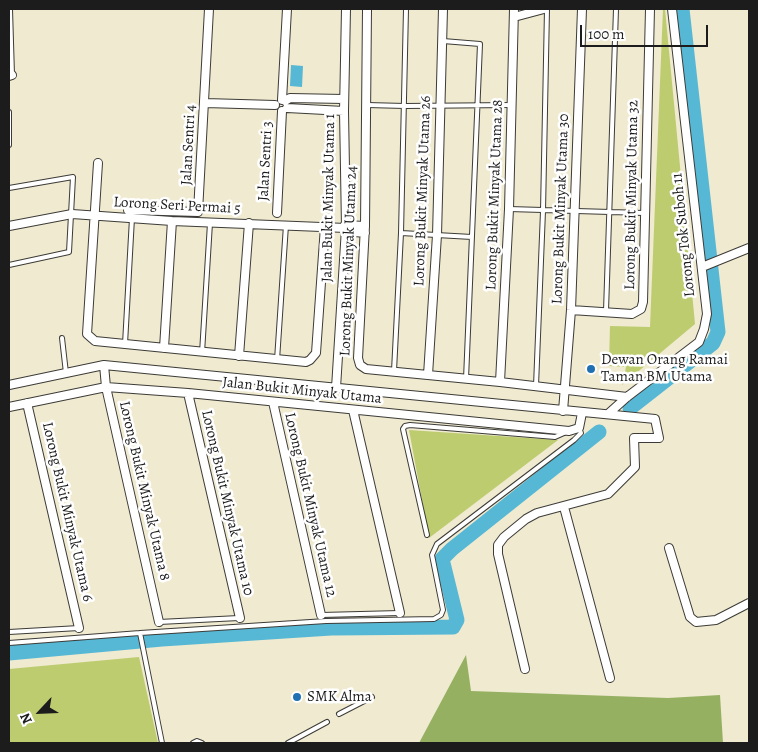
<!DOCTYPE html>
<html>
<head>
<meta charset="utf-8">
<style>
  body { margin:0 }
  #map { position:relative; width:758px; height:752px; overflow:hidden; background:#efead0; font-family:Alegreya,serif }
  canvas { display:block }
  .frame { position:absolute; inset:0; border:10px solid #1c1c1c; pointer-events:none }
  .north { position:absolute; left:15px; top:687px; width:50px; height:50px; -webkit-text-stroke:4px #fff; paint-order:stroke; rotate:245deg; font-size:14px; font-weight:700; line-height:20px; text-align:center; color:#1c1c1c }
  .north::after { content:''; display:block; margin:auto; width:18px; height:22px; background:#1c1c1c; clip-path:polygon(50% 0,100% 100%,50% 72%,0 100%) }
  .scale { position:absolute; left:580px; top:25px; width:128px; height:22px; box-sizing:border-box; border:2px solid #1c1c1c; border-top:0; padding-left:6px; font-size:15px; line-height:18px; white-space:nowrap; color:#1c1c1c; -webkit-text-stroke:4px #fff; paint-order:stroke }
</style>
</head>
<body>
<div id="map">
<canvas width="758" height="752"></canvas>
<div class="frame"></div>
<div class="north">N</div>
<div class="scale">100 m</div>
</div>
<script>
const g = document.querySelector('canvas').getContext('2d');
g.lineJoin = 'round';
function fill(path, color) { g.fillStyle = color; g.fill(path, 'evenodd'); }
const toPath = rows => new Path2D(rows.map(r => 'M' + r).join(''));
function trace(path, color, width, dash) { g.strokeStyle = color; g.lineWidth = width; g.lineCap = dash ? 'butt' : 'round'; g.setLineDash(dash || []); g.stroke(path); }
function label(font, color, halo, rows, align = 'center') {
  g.font = font + ' Alegreya,serif'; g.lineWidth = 5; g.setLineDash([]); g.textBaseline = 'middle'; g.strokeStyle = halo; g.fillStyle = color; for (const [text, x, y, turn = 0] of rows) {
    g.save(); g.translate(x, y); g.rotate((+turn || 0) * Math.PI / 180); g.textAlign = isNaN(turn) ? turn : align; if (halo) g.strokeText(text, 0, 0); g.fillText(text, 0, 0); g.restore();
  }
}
const green = toPath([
  [663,9,665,9,695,324,622,385,626,367,609,366,610,326,650,327],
  [409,430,558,440,429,538],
  [139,657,158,743,9,743,9,669]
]);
const forest = toPath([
  [466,655,471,691,668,698,720,695,723,743,419,743]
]);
const water = toPath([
  [291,65,303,66,302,87,290,86]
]);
const river = toPath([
  [630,408,713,343,718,332,682,9],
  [9,653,162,639,331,628,453,627,457,620,442,559,452,549,599,432]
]);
const lane = toPath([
  [10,9,12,75],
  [443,41,480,44,466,379],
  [367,105,405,106,512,105],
  [9,112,9,145],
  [9,188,73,177,69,252,9,265],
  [509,209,644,213],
  [401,233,472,237],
  [606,311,616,9],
  [62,338,66,373],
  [125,344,132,218],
  [202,353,210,223],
  [277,360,286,225],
  [394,371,401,233,406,9],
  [536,386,543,211,547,9],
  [427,535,405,438,403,429,405,426,410,425,555,437,564,433],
  [321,615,400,613],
  [159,622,239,618],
  [9,632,79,628],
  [140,633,162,743],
  [9,643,140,633,326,621,434,619,441,615,443,610,432,555,437,544,574,440,581,433,579,428],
  [339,714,372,697],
  [193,743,197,741,202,743],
  [288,743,327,722]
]);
const street = toPath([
  [367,9,365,226,358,358,360,365,366,369,500,382,627,397],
  [514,17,544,9],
  [9,76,12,75],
  [282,100,287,9],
  [285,101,290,98,344,99],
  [205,103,275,105],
  [287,108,344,111],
  [98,163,87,334,95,341,306,362,310,360,316,353,325,226],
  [128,210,198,212,209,9],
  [277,213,282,111],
  [345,225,365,226],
  [9,226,72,214,172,221,346,228],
  [345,231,365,233],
  [702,267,749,248],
  [571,310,632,314,641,309,643,302,650,9],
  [164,348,172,221],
  [239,356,249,223],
  [104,365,106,387,159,622],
  [428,375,437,235,443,9],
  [500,382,509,209,514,9],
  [9,385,104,365,655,419,659,438,634,438,635,467,608,494,537,513,526,519,504,537,498,545,498,554,525,669],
  [336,388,346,228,344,111,346,9],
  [188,393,240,618],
  [273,402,321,615],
  [27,403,79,628],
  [9,407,106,387,188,393,569,431,579,428,582,413],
  [353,410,400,613],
  [563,411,571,310,582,9],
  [608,414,627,397,699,342,704,329,707,314,672,9],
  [564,507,610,678],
  [669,548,690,617,696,622,716,620,749,603]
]);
const markers = [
  [591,369,5,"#1f6fb2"],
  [297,697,5,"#1f6fb2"]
];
const streetNames = [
  ["Jalan Sentri 4",189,145,-87],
  ["Jalan Sentri 3",266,161,-87],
  ["Lorong Bukit Minyak Utama 26",423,191,-88],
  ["Lorong Bukit Minyak Utama 28",495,195,-88],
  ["Lorong Bukit Minyak Utama 32",632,195,-89],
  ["Jalan Bukit Minyak Utama 1",329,198,-89],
  ["Lorong Seri Permai 5",177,206,3],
  ["Lorong Bukit Minyak Utama 30",561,209,-88],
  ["Lorong Tok Suboh 11",684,235,-96],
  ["Lorong Bukit Minyak Utama 24",349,261,-88],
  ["Jalan Bukit Minyak Utama",302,391,6],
  ["Lorong Bukit Minyak Utama 8",144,491,77],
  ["Lorong Bukit Minyak Utama 10",227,503,77],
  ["Lorong Bukit Minyak Utama 12",310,505,77],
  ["Lorong Bukit Minyak Utama 6",67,512,77]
];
const poiNames = [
  ["Dewan Orang Ramai",601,360],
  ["Taman BM Utama",601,377],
  ["SMK Alma",307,697]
];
fill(green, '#bdcc6f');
fill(forest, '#96b062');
fill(water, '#56b8d5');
trace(river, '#56b8d5', 15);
trace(lane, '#3c3b37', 6);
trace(street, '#3c3b37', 10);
trace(lane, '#fff', 4);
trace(street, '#fff', 8);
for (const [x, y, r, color] of markers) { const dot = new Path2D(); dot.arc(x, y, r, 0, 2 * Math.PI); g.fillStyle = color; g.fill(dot); trace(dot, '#fff', 2); }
label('15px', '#1c1c1c', '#fff', streetNames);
label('15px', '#1c1c1c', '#fff', poiNames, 'left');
</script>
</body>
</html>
